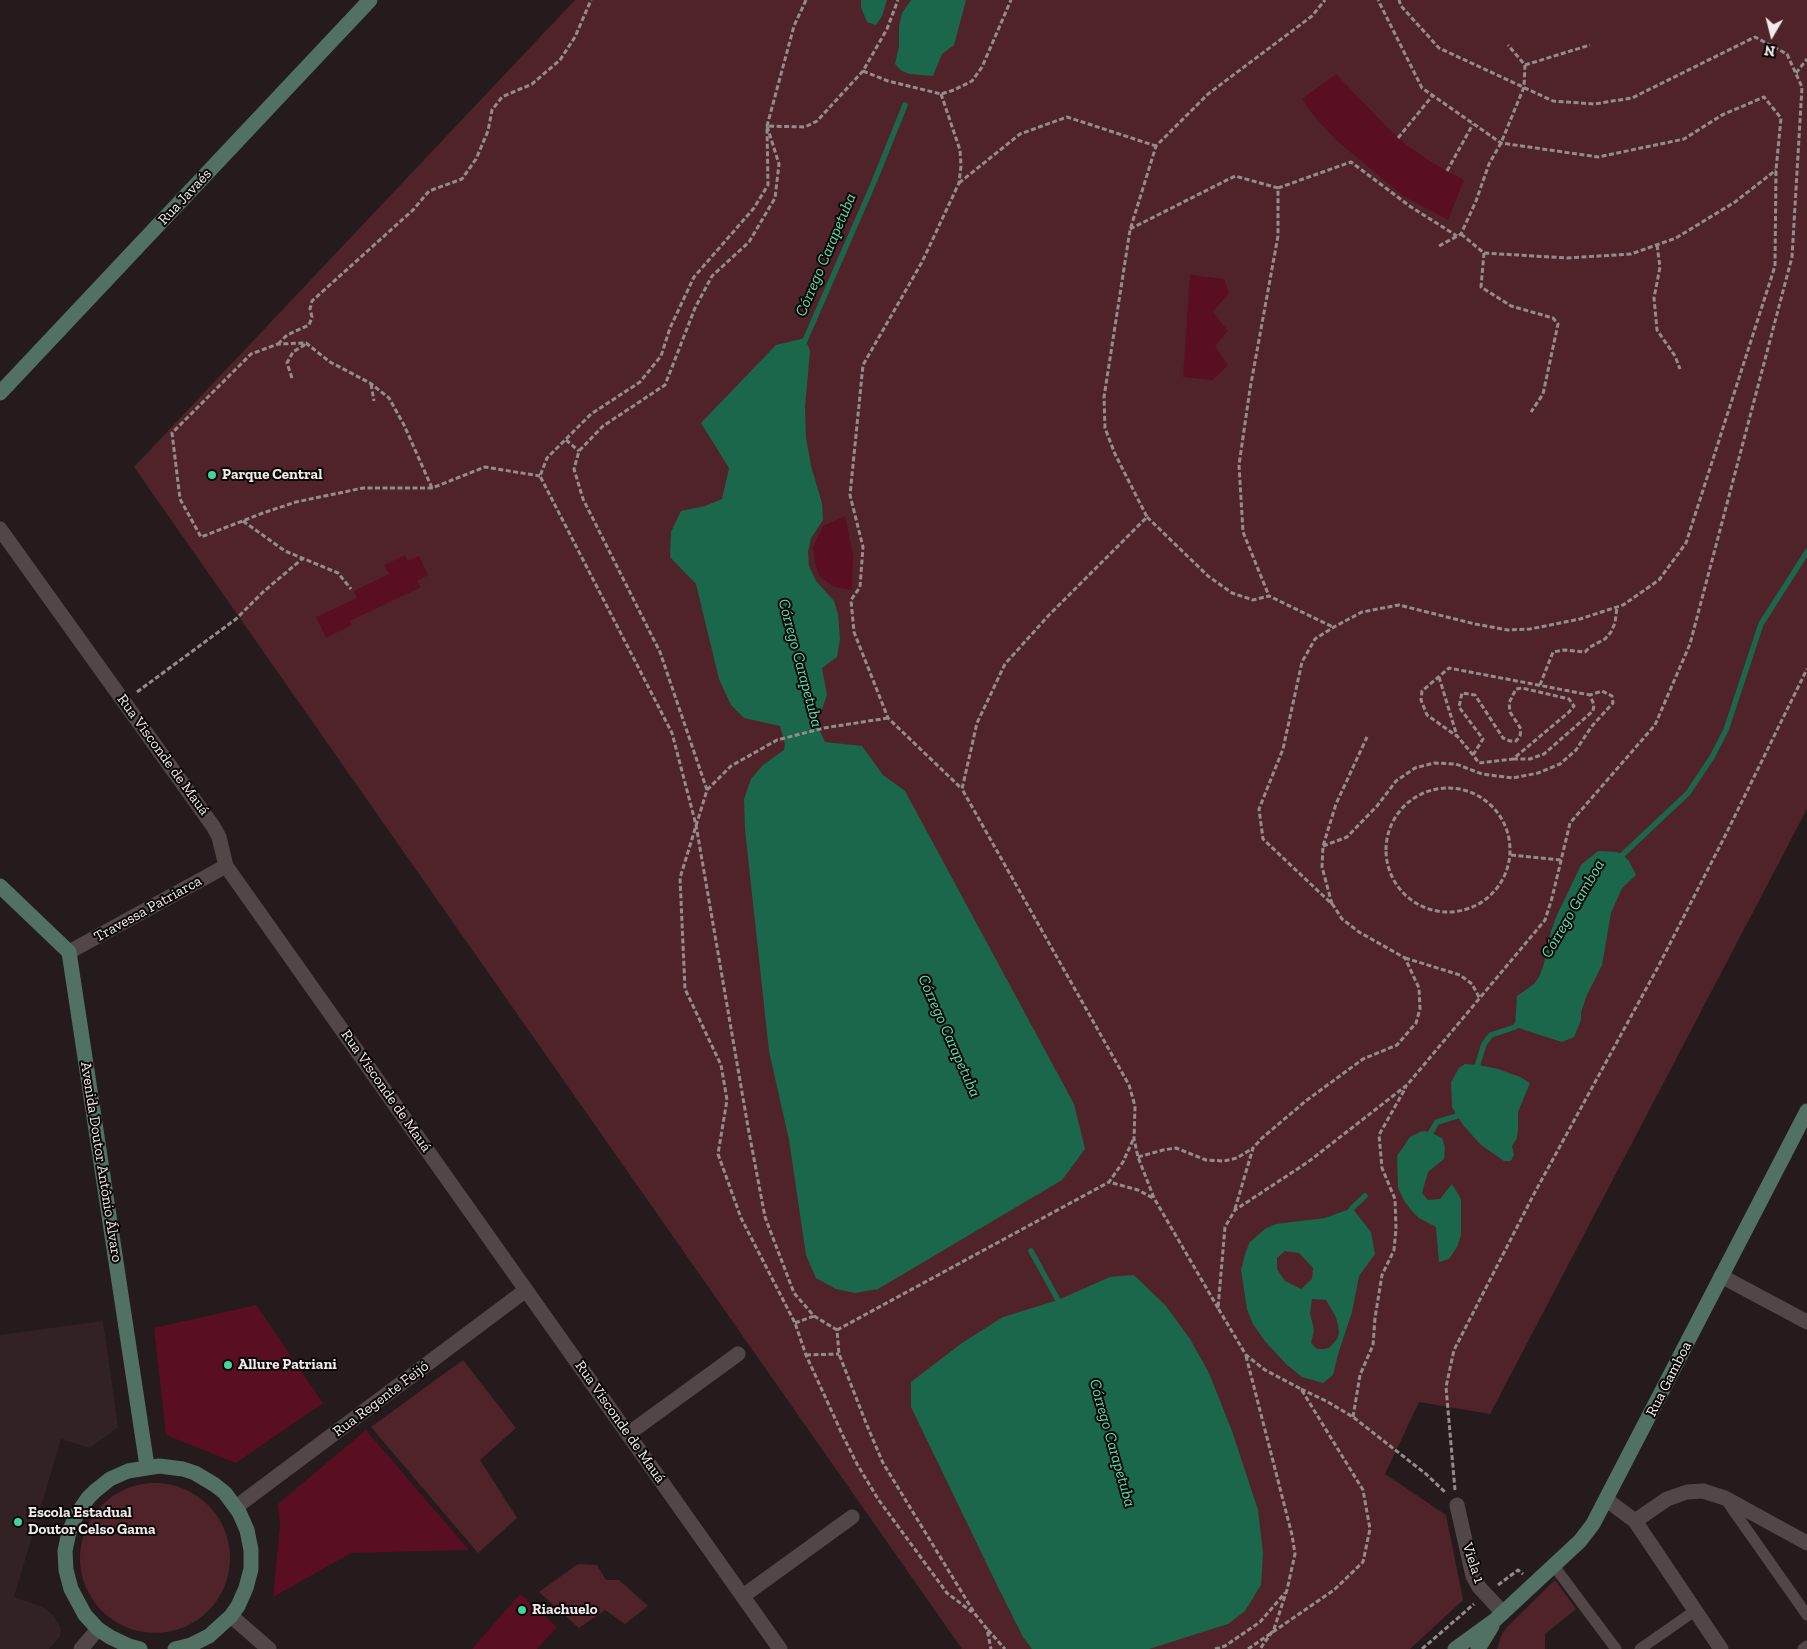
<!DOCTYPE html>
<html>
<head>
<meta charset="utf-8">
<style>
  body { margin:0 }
  #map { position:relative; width:1807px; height:1649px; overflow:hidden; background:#251b1c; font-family:"Zilla Slab",serif }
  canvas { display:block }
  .north { position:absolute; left:1747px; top:10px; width:50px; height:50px; -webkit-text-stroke:4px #0b0707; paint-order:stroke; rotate:188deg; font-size:14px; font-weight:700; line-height:20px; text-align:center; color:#f1eaea }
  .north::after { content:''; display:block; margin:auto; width:18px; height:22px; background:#f1eaea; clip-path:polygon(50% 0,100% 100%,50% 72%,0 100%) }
</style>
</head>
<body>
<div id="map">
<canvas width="1807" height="1649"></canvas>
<div class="north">N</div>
</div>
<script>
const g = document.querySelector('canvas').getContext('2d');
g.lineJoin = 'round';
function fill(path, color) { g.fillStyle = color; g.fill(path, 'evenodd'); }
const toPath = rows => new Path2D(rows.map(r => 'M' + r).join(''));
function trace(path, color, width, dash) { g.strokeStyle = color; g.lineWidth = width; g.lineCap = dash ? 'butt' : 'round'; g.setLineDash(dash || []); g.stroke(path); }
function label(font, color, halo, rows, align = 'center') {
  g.font = font + ' "Zilla Slab",serif'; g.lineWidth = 4; g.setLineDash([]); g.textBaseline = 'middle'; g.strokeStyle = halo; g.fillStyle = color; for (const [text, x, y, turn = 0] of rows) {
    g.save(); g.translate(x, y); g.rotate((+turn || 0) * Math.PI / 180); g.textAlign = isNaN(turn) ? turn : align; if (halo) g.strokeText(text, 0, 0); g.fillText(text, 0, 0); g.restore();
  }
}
const built = toPath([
  [103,1321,118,1427,90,1448,61,1439,14,1597,43,1607,52,1614,61,1629,60,1637,49,1649,0,1649,0,1335]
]);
const green = toPath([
  [575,0,1807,0,1807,809,1490,1414,1419,1402,1385,1474,1446,1515,1463,1600,1410,1649,962,1649,134,467],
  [463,1360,516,1428,480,1460,517,1518,478,1553,371,1427],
  '80 1558a75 75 0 1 1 150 0a75 75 0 1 1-150 0Z',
  [578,1564,597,1565,606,1580,619,1580,648,1606,625,1624,605,1610,579,1628,539,1592],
  [1555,1580,1576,1609,1545,1634,1545,1649,1497,1649,1502,1634,1507,1627]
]);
const water = toPath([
  [861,0,887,0,882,16,876,25,867,22,861,7],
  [911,0,966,0,954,45,942,54,933,76,910,74,902,71,895,64,899,46,899,26,902,13],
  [805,338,810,351,805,407,806,438,811,466,822,503,823,520,811,538,808,552,809,566,816,581,834,601,838,614,840,639,837,657,822,668,827,695,822,709,816,717,815,721,825,742,862,746,883,775,905,791,1074,1104,1085,1149,1062,1180,878,1289,855,1293,836,1289,816,1278,806,1255,789,1140,769,1051,745,829,744,799,751,779,763,765,784,750,785,744,780,726,744,718,731,705,719,679,696,584,670,557,671,532,681,511,705,506,722,499,729,468,701,423,776,345],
  [1598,851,1616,852,1622,854,1629,861,1636,875,1622,888,1611,913,1602,965,1587,995,1581,1012,1581,1020,1574,1037,1562,1042,1515,1027,1517,996,1534,984,1539,977,1543,967,1551,931,1557,915,1581,865],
  [1465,1064,1479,1065,1498,1069,1520,1077,1530,1083,1518,1112,1518,1129,1517,1138,1512,1146,1514,1154,1511,1161,1504,1161,1481,1145,1463,1125,1452,1107,1451,1082,1459,1068],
  [1422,1131,1430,1132,1442,1138,1445,1147,1444,1159,1428,1172,1422,1193,1428,1200,1440,1199,1452,1184,1461,1199,1461,1235,1457,1247,1449,1259,1439,1262,1436,1227,1419,1218,1412,1211,1405,1202,1398,1188,1397,1156,1410,1137],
  [1352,1208,1371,1232,1375,1254,1359,1276,1352,1312,1338,1354,1333,1375,1323,1383,1302,1377,1286,1364,1264,1340,1253,1324,1247,1309,1241,1270,1246,1251,1250,1242,1265,1229,1276,1224,1325,1218],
  [1285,1251,1299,1253,1313,1268,1312,1279,1301,1289,1285,1281,1277,1269,1277,1258],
  [1312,1299,1326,1300,1335,1315,1338,1324,1339,1334,1337,1339,1329,1348,1324,1349,1317,1349,1311,1343,1314,1330,1310,1313],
  [1134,1275,1166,1306,1190,1339,1209,1373,1232,1431,1258,1510,1263,1553,1261,1585,1245,1611,1228,1624,1149,1649,1032,1649,1023,1637,996,1583,911,1407,911,1382,962,1343,1003,1317,1058,1300,1110,1277]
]);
const stream = toPath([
  [803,345,874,182,905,105],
  [1617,860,1688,793,1712,757,1726,730,1761,624,1807,552],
  [1476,1070,1484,1044,1491,1035,1515,1027,1520,1021],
  [1427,1139,1437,1122,1457,1116,1459,1111],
  [1349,1215,1352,1208,1365,1196],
  [1031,1251,1058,1300,1059,1307]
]);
const building = toPath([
  [1336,74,1389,129,1408,146,1433,163,1464,180,1448,220,1403,196,1336,140,1313,115,1302,99],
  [1190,275,1224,279,1229,293,1213,312,1228,331,1215,346,1228,365,1213,380,1183,377],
  [845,516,853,554,852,590,834,587,819,576,815,562,813,547,823,526],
  [405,555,408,561,419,556,428,575,417,581,421,587,350,621,352,625,326,638,316,617,357,598,354,591,389,574,384,565],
  [256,1305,323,1403,236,1463,166,1435,154,1328],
  [366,1430,469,1550,351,1553,273,1597,280,1525,278,1504],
  [520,1594,557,1627,537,1649,472,1649]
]);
const path = toPath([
  [806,0,794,26,767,126,768,185,754,208,694,277,670,328,661,356,640,382,591,414,547,458,540,476,672,733,696,825,748,1127,765,1217,794,1293,814,1316,837,1330,839,1354,866,1423,883,1463,975,1614,987,1629,991,1649],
  [1525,65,1590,45],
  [863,71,888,81,941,94,954,90,972,81,982,67,1011,0],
  [1796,73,1807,59],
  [941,94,960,150,961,166,959,183,922,262,863,365,850,495,863,547,860,587,851,600,854,632,888,718,961,788],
  [1398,138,1433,95],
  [1447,171,1473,124],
  [959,183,1020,134,1067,117,1156,146],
  [1278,188,1351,162,1411,207,1457,236],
  [1130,229,1235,176,1278,188,1278,236,1250,389,1239,465,1243,532,1269,596],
  [1461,234,1484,253,1567,258,1631,254,1676,238,1735,202,1776,170],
  [1657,245,1660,267,1654,298,1657,330,1675,356,1680,369],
  [1439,246,1461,234,1476,201,1489,164,1501,143,1524,87,1525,65,1508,45],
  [1484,253,1481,287,1511,306,1553,318,1558,324,1543,394,1531,412],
  [278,344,287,335,309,325,312,317,310,309,312,301,413,210,429,191,462,179,476,159,488,131,492,110,502,97,532,84,560,60,575,37,591,0],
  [292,378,287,363,293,352,306,344],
  [371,384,374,401],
  [566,440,579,451],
  [432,488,404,425,389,398,370,383,330,362,306,343,278,344,251,354,172,433,180,499,201,537,263,513,296,502,363,488,432,488,485,467,540,476],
  [1147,517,1208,576,1232,593,1253,600,1269,596,1333,627],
  [243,521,285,551,338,573,351,589],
  [1439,677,1457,736],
  [1540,685,1553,652,1564,650,1585,652,1590,647,1605,639,1611,632,1615,623,1617,607],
  [137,692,236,619,263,592,302,559],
  [888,718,824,728,777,740,731,766,707,790,680,878,685,989,721,1065,727,1100,718,1154,741,1218,795,1323,806,1355,843,1436,857,1464,878,1499,947,1593,972,1612],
  [1473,755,1483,739,1459,707,1462,693,1475,695,1503,738,1510,741,1516,741,1520,736,1521,729,1510,712,1509,703,1516,689,1522,688,1569,699,1574,706,1569,712,1513,759,1479,763,1473,755,1458,737,1427,715,1421,700,1422,691,1449,668,1590,695,1594,705,1593,711,1544,754,1530,759,1513,759],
  '1386 850a62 62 0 1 1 124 0a62 62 0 1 1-124 0Z',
  [707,790,660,652,583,499,574,469,579,451,603,426,665,385,695,308,712,276,749,242,775,198,779,164,767,126,805,127,817,121,863,71,887,29,898,0],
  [1323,846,1347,837,1377,806,1396,781,1415,768,1434,763,1456,764,1482,774,1513,778,1538,773,1560,764,1576,750,1592,726,1613,703,1612,696,1602,691,1590,695],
  [1511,855,1561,860],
  [1332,904,1322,867,1323,846,1336,804,1367,737],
  [1405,958,1460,975,1472,984,1480,999],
  [1133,1140,1123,1162,1109,1182,1138,1190,1153,1198],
  [1138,1157,1163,1150,1176,1148,1206,1160,1224,1161,1237,1158,1253,1148],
  [1235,1209,1253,1148,1262,1138,1307,1100,1363,1059,1397,1045,1416,1023,1420,1009,1419,988,1405,958,1359,932,1342,919,1333,905,1263,839,1259,809,1283,749,1302,662,1315,639,1334,627,1362,612,1399,605,1475,624,1508,630,1530,629,1580,619,1623,605,1659,580,1686,543,1775,266,1776,170,1781,118,1764,97,1722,115,1684,139,1598,157,1501,143,1422,88,1378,0],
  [1218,1308,1154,1198,1138,1157,1134,1139,1135,1106,1129,1085,962,789,977,723,1005,664,1049,615,1147,517,1115,454,1105,428,1104,397,1130,230,1156,146,1208,94,1312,16,1325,0],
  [795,1323,814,1316],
  [837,1330,1109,1182],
  [806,1355,839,1354],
  [1246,1356,1292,1535,1295,1554,1287,1590,1274,1629,1260,1649],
  [1301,1389,1328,1402,1353,1417,1426,1474,1446,1493],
  [1353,1417,1360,1375,1373,1345,1375,1318,1382,1275,1394,1250,1396,1229,1395,1199,1382,1168,1379,1135,1406,1087],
  [1455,1490,1446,1387,1454,1350,1535,1192,1658,967,1725,836,1807,669],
  [1498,1585,1518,1570,1523,1574],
  [988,1630,1005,1649],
  [1215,1649,1225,1646,1260,1622,1285,1593],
  [1248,1649,1334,1590,1363,1562,1370,1529,1363,1490,1301,1389,1265,1370,1246,1355,1218,1308,1225,1227,1235,1210,1308,1162,1407,1085,1545,920,1552,898,1570,823,1655,725,1690,644,1792,257,1802,87,1787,54,1755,37,1632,98,1594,104,1553,101,1439,48,1401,6,1399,0],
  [1422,1649,1474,1604]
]);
const lane = toPath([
  [1726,1500,1807,1615],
  [1554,1566,1616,1649],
  [1640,1649,1696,1610],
  [1803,1649,1807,1646]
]);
const street = toPath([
  [0,529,213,826,219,837,226,866,780,1649],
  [69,952,226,866],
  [1721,1276,1807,1322],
  [628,1434,738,1354],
  [1607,1500,1635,1521,1667,1499,1687,1492,1703,1491,1725,1498,1807,1543],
  [1457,1505,1473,1576,1479,1587,1503,1613],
  [236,1507,526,1290],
  [1635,1521,1721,1649],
  [743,1596,852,1517],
  [231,1616,269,1649],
  [81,1649,98,1629]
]);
const secondary = toPath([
  [0,393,370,0],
  [0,886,69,952,147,1466],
  [140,1649,129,1646,110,1637,98,1629,85,1615,71,1589,66,1570,65,1551,69,1532,77,1514,88,1498,95,1491,110,1479,128,1471,159,1466,183,1469,195,1473,215,1485,225,1493,239,1512,247,1530,251,1550,251,1569,246,1588,238,1606,231,1616,209,1636,191,1645,175,1649],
  [1455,1649,1495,1620,1580,1541,1593,1524,1807,1111],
  [1478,1649,1492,1626]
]);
const markers = [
  [212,475,5,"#44d49f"],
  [228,1365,5,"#44d49f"],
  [18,1522,5,"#44d49f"],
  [522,1610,5,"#44d49f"]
];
const streetNames = [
  ["Rua Javaés",185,197,-47],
  ["Rua Visconde de Mauá",163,755,54],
  ["Travessa Patriarca",148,909,-29],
  ["Rua Visconde de Mauá",386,1091,55],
  ["Avenida Doutor Antônio Álvaro",101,1162,81],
  ["Rua Gamboa",1669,1379,-63],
  ["Rua Regente Feijó",381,1399,-37],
  ["Rua Visconde de Mauá",620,1422,55],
  ["Viela 1",1473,1563,72]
];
const poiNames = [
  ["Parque Central",222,475],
  ["Allure Patriani",238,1365],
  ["Escola Estadual",28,1513],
  ["Doutor Celso Gama",28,1530],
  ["Riachuelo",532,1610]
];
const waterNames = [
  ["Córrego Carapetuba",826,255,-67],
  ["Córrego Carapetuba",800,663,75],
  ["Córrego Gamboa",1573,909,-60],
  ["Córrego Carapetuba",949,1036,66],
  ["Córrego Carapetuba",1112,1443,74]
];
fill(built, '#332224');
fill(green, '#50232a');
fill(water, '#1b674c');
trace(stream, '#1b674c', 5.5);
fill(building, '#5a0e22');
trace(path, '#948c8c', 3, [5, 2.5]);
trace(lane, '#524647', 11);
trace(street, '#524647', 15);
trace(secondary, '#517163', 15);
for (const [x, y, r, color] of markers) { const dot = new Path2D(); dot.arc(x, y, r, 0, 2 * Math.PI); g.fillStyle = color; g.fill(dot); trace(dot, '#0b0707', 2); }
label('15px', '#f1eaea', '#0b0707', streetNames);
label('bold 15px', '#f1eaea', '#0b0707', poiNames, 'left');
label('italic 16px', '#5ce0ad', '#0b0707', waterNames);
</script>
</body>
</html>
